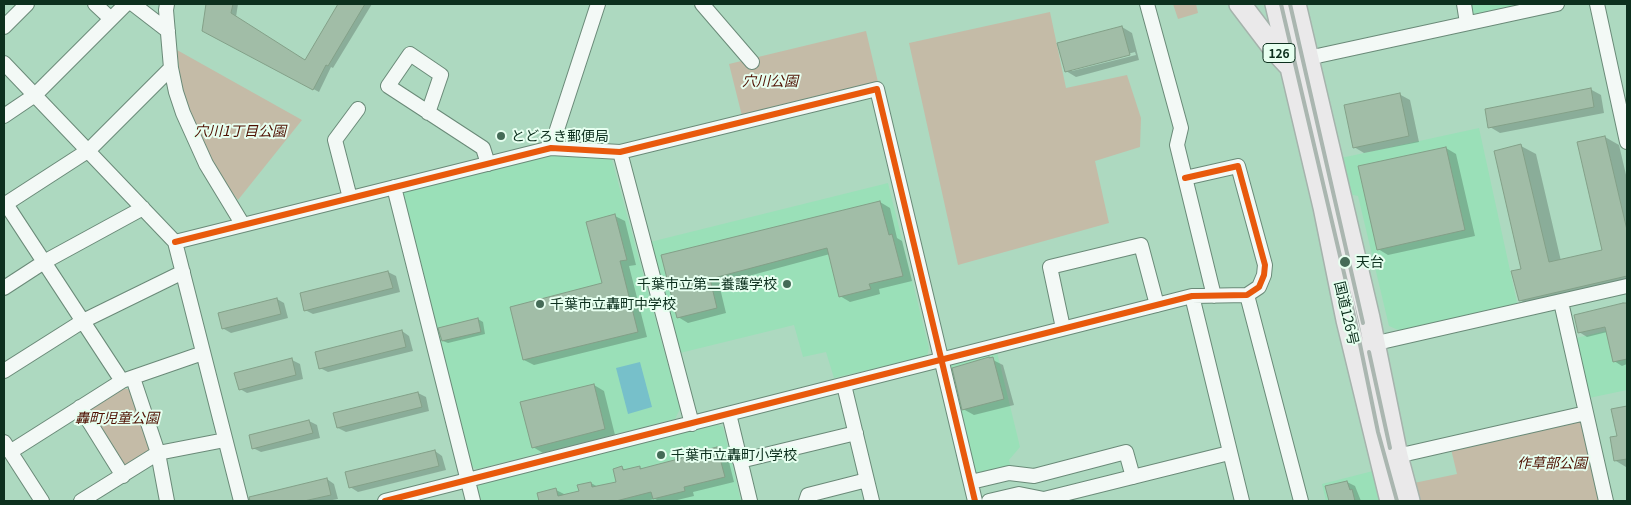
<!DOCTYPE html>
<html>
<head>
<meta charset="utf-8">
<style>
  body { margin:0 }
  #map { position:relative; width:1631px; height:505px; overflow:hidden; background:#add9c0; font-family:Georgia,serif }
  canvas { display:block }
  .frame { position:absolute; inset:0; border:5px solid #0d301e; pointer-events:none }
</style>
</head>
<body>
<div id="map">
<canvas width="1631" height="505"></canvas>
<div class="frame"></div>
</div>
<script>
const g = document.querySelector('canvas').getContext('2d');
g.lineJoin = 'round';
function fill(path, color) { g.fillStyle = color; g.fill(path, 'evenodd'); }
const toPath = rows => new Path2D(rows.map(r => 'M' + r).join(''));
function trace(path, color, width, dash) { g.strokeStyle = color; g.lineWidth = width; g.lineCap = dash ? 'butt' : 'round'; g.setLineDash(dash || []); g.stroke(path); }
function label(font, color, halo, rows, align = 'center') {
  g.font = font + ' Georgia,"Noto Sans JP",serif'; g.lineWidth = 4; g.setLineDash([]); g.textBaseline = 'middle'; g.strokeStyle = halo; g.fillStyle = color; for (const [text, x, y, turn = 0] of rows) {
    g.save(); g.translate(x, y); g.rotate((+turn || 0) * Math.PI / 180); g.textAlign = isNaN(turn) ? turn : align; if (halo) g.strokeText(text, 0, 0); g.fillText(text, 0, 0); g.restore();
  }
}
const built = toPath([
  [1471,4,1519,4,1473,14],
  [1479,128,1518,307,1403,332,1389,326,1358,196,1349,194,1341,158],
  [557,151,612,160,680,409,675,419,477,469,468,465,401,198,405,190],
  [888,183,929,348,927,356,834,378,826,352,803,357,794,325,680,353,650,242],
  [1627,326,1627,390,1589,398,1576,338],
  [997,352,1020,447,1009,460,1011,468,971,478,945,365],
  [715,424,723,427,741,501,478,501,476,490,479,484],
  [1373,471,1381,501,1326,501,1322,484]
]);
const green = toPath([
  [1173,4,1196,4,1198,13,1178,19],
  [1050,12,1066,88,1127,75,1141,118,1140,147,1095,161,1109,223,958,265,909,43],
  [866,31,878,82,742,116,729,64],
  [177,50,302,120,238,200,213,168,182,93],
  [122,388,132,390,151,453,124,470,85,410],
  [1576,417,1583,421,1599,501,1418,501,1414,483,1457,474,1451,449]
]);
const water = toPath([
  [640,362,652,407,628,414,616,368]
]);
const shadow = toPath([
  [208,4,238,4,236,17,305,62,339,4,372,4,333,68,331,67,319,92,203,30],
  [1122,27,1132,33,1139,60,1076,77,1066,71],
  [1135,52,1136,55,1072,71,1072,69],
  [1590,89,1601,95,1604,113,1500,133,1490,127],
  [1399,94,1410,100,1419,142,1364,153,1354,147],
  [1605,137,1619,145,1627,179,1627,287,1534,309,1520,300,1523,270,1521,146,1536,154,1561,261,1603,251],
  [1446,148,1456,154,1475,236,1388,255,1378,249],
  [880,202,890,208,897,238,902,241,912,281,879,289,880,294,850,302,840,296,830,254,719,284,726,313,688,323,678,317,662,256],
  [615,216,625,221,636,265,629,266,647,337,534,365,524,360,603,284],
  [388,272,396,276,400,292,313,314,305,310],
  [277,299,284,303,288,318,231,333,224,329,220,314],
  [1627,304,1627,364,1622,366,1614,361,1607,332,1587,337,1579,332,1575,316],
  [478,319,483,322,485,334,448,343,443,341],
  [402,331,409,336,413,351,328,372,320,368],
  [991,359,1003,365,1014,405,974,415,963,409],
  [292,360,300,364,303,379,247,393,240,389],
  [594,385,604,391,615,435,543,453,533,447],
  [418,393,426,397,429,411,346,432,338,428],
  [1627,407,1627,466,1626,467,1616,461,1618,437,1613,410],
  [309,421,317,425,320,438,261,452,253,448],
  [717,448,727,454,734,482,693,492,694,496,673,501,659,501,655,499,645,501,541,501,539,494,556,490,566,495,580,492,591,483,598,487,617,482,622,468,626,470,639,467,644,469],
  [435,451,442,456,446,470,358,492,350,487],
  [327,479,334,484,338,499,327,501,267,501,266,494],
  [1347,482,1355,486,1361,501,1330,501,1327,487]
]);
const building = toPath([
  [206,4,233,4,231,13,305,60,338,4,365,4,328,66,326,65,313,90,202,31,206,4],
  [1122,26,1130,55,1065,72,1057,43,1122,26],
  [1591,88,1594,107,1488,128,1485,109,1591,88],
  [1400,93,1409,136,1353,148,1344,105,1400,93],
  [1605,136,1627,230,1627,276,1519,301,1511,271,1521,269,1494,151,1521,144,1549,262,1602,250,1577,142,1605,136],
  [1446,147,1465,230,1377,250,1358,166,1446,147],
  [880,201,889,235,892,234,903,276,869,284,871,289,839,297,827,248,710,279,717,308,677,318,661,255,880,201],
  [615,214,627,260,620,261,638,332,523,360,510,307,602,283,586,222,615,214],
  [388,271,393,288,304,311,300,293,388,271],
  [277,298,281,314,222,329,218,313,277,298],
  [1623,303,1627,303,1627,359,1613,362,1605,327,1578,333,1574,315,1623,303],
  [478,318,481,332,442,341,438,328,478,318],
  [402,330,406,347,319,369,315,352,402,330],
  [989,357,989,358,993,357,1004,399,962,410,952,368,989,357],
  [292,358,296,375,239,390,234,373,292,358],
  [594,384,605,429,532,448,520,402,594,384],
  [418,392,422,407,337,428,333,413,418,392],
  [1627,406,1627,459,1614,461,1610,437,1617,436,1611,409,1627,406],
  [309,420,313,433,252,449,249,435,309,420],
  [717,447,725,477,684,487,685,491,653,499,651,492,616,501,539,501,537,493,556,488,558,496,579,491,577,485,591,482,592,487,616,482,613,469,622,466,623,470,640,466,640,469,682,458,682,456,717,447],
  [435,450,439,466,349,488,345,472,435,450],
  [327,478,331,495,304,501,250,501,249,497,327,478],
  [1347,481,1350,490,1352,489,1355,501,1329,501,1325,486,1347,481]
]);
const minor = toPath([
  [95,4,111,19],
  [133,4,168,31],
  [167,4,166,10,171,68,176,92,183,113,206,164,243,225],
  [702,4,752,62],
  [1147,4,1181,128,1177,145,1214,296],
  [1464,4,1467,23],
  [1597,4,1627,142],
  [4,27,27,4],
  [1302,61,1308,58,1557,4],
  [4,63,175,242,241,501],
  [428,113,441,75,410,54,388,86,483,148,488,164],
  [4,116,35,95,126,4],
  [551,148,598,4],
  [620,152,692,424],
  [394,187,473,501],
  [350,198,335,140,358,109],
  [6,204,122,381],
  [4,205,89,150,171,68],
  [175,242,551,148,620,152,877,89,975,501],
  [4,288,44,262,143,208],
  [1247,295,1301,501],
  [1192,296,1242,501],
  [1561,302,1606,501],
  [1063,328,1050,267,1141,245,1157,305],
  [1368,345,1627,286],
  [4,371,83,321,183,272],
  [133,378,158,453,167,501],
  [844,385,872,501],
  [80,407,123,476],
  [729,414,750,501],
  [4,442,42,501],
  [10,452,122,381,203,353],
  [1397,456,1586,413],
  [740,461,856,433],
  [971,482,1009,473,1034,476,1126,452,1133,477],
  [81,501,158,453,225,440],
  [385,501,1192,296,1247,295,1259,287,1264,275,1265,265,1238,166,1185,178],
  [806,501,808,495,867,480],
  [989,501,1019,494,1044,499,1229,453]
]);
const highway = toPath([
  [1240,4,1275,50,1288,64],
  [1276,4,1324,207,1347,320,1391,501],
  [1295,4,1369,318,1397,456,1409,501]
]);
const rail = toPath([
  [1281,4,1355,320,1378,432,1397,501],
  [1290,4,1363,323],
  [1369,352,1390,448]
]);
const cycleway = toPath([
  [175,242,551,148,620,152,877,89,975,501],
  [385,501,1192,296,1247,295,1259,287,1264,275,1265,265,1238,166,1185,178]
]);
const markers = [
  [501,136,5,"#456b57"],
  [1345,262,6,"#456b57"],
  [787,284,5,"#456b57"],
  [540,304,5,"#456b57"],
  [661,455,5,"#456b57"]
];
const shields = [
  [1279,53,32]
];
const shieldNames = [
  ["126",1279,53]
];
const parkNames = [
  ["穴川公園",770,81],
  ["穴川1丁目公園",240,131],
  ["轟町児童公園",117,418],
  ["作草部公園",1552,463]
];
const poiNames = [
  ["とどろき郵便局",511,136],
  ["天台",1356,262],
  ["千葉市立第二養護学校",777,284,"right"],
  ["千葉市立轟町中学校",550,304],
  ["千葉市立轟町小学校",671,455]
];
const streetNames = [
  ["国道126号",1347,313,77]
];
fill(built, '#9ae0b8');
fill(green, '#c4bba7');
fill(water, '#77c0ca');
fill(shadow, '#0003');
fill(building, '#a1bda7');
trace(building, '#83a088', 1);
trace(minor, '#6a8a78', 16);
trace(highway, '#a5b3ac', 24);
trace(minor, '#f3f9f6', 14);
trace(highway, '#eae9ea', 21);
trace(rail, '#aab6b0', 4);
trace(cycleway, '#e8590c', 6);
for (const [x, y, r, color] of markers) { const dot = new Path2D(); dot.arc(x, y, r, 0, 2 * Math.PI); g.fillStyle = color; g.fill(dot); trace(dot, '#e7fff0', 2); }
for (const [x, y, w] of shields) { const box = new Path2D(); box.roundRect(x - w / 2, y - 9.5, w, 19, 4); g.fillStyle = '#e7fff0'; g.fill(box); trace(box, '#0d301e', 1); }
label('bold 12px', '#0d301e', null, shieldNames);
label('italic 14px', '#4e1000', '#e7fff0', parkNames);
label('14px', '#0d301e', '#e7fff0', poiNames, 'left');
label('14px', '#0d301e', '#e7fff0', streetNames);
</script>
</body>
</html>
